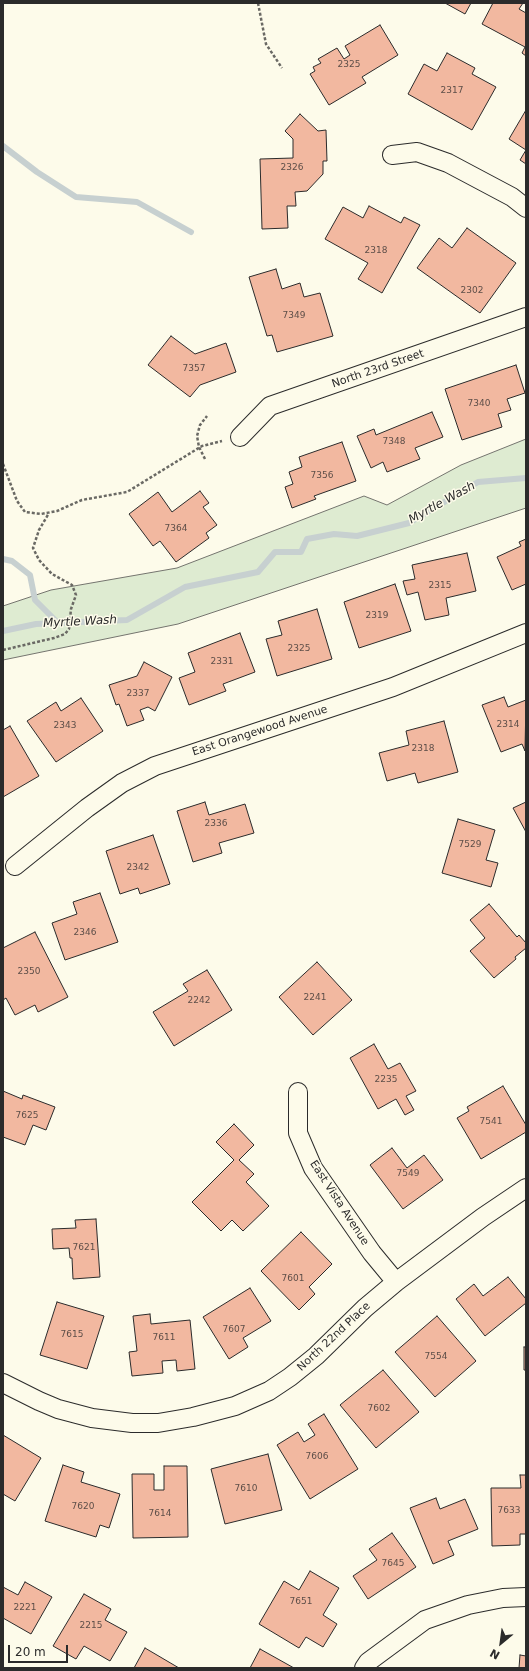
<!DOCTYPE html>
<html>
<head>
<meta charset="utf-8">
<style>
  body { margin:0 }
  #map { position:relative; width:529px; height:1671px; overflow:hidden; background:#fdfbea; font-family:"DejaVu Sans",sans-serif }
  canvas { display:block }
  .frame { position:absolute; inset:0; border:4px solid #2b2b2b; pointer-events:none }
  .north { position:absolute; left:481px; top:1623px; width:40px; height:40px; -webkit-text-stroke:3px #fdfbea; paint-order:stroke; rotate:209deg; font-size:11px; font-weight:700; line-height:16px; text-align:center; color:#2b2b2b }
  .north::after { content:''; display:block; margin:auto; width:14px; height:18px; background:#2b2b2b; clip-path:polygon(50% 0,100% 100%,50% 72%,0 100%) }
  .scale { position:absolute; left:8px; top:1645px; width:60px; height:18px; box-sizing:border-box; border:2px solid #2b2b2b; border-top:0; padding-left:5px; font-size:12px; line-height:14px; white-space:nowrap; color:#2b2b2b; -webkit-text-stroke:3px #fdfbea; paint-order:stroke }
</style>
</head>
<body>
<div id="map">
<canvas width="529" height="1671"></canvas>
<div class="frame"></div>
<div class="north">N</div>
<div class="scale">20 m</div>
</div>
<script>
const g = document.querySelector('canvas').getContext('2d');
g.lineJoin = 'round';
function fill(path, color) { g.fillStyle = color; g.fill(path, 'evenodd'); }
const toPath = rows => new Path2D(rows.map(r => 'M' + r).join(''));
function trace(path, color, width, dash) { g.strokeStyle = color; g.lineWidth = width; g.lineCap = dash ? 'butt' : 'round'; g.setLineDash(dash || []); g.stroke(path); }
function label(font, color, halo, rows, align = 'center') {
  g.font = font + ' "DejaVu Sans",sans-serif'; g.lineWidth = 3; g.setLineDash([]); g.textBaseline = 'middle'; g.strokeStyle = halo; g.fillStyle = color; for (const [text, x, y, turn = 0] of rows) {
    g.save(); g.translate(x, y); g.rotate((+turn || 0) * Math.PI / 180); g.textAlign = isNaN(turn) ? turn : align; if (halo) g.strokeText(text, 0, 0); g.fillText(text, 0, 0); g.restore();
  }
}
const green = toPath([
  [526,439,526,508,178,624,3,660,3,606,51,590,177,568,364,496,387,505,461,465,526,439]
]);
const stream = toPath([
  [3,146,37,172,76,197,137,202,191,232],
  [3,559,12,561,30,575,35,600,58,623],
  [3,631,36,624,127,620,185,587,258,572,275,552,301,552,307,539,334,534,357,536,409,523,478,482,526,478]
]);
const building = toPath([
  [445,3,471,3,465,14,445,3],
  [493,3,523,3,519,9,526,13,526,56,522,53,525,47,482,24,493,3],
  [380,25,398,55,362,77,366,83,329,105,310,74,315,71,313,67,321,63,318,59,337,48,344,59,350,55,345,46,380,25],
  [447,53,475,68,472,74,496,87,472,130,408,94,424,64,437,71,447,53],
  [526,110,526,164,520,160,526,150,509,139,526,110],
  [300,114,318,131,326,130,327,161,323,161,323,174,307,191,295,192,296,206,287,206,288,228,262,229,260,159,293,158,293,139,285,131,300,114],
  [369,206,401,223,404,217,420,225,382,293,358,279,368,263,325,239,343,207,363,218,369,206],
  [467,228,516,263,480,313,417,268,439,238,452,248,467,228],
  [276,269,282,289,300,283,304,297,320,293,333,336,277,352,272,335,267,336,249,277,276,269],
  [171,336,195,354,226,343,236,372,200,385,190,397,148,365,171,336],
  [516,365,525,393,507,399,511,410,498,414,502,427,462,440,445,389,516,365],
  [432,412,443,437,415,448,420,459,387,472,383,462,371,468,357,436,374,429,376,435,432,412],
  [342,442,356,481,314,496,316,499,292,508,285,487,293,484,289,472,302,467,299,457,342,442],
  [200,491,209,503,203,507,217,525,206,533,209,538,176,562,160,541,153,546,129,514,158,492,172,512,200,491],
  [526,539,526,584,512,590,497,557,521,546,519,542,526,539],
  [467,553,476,591,446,598,449,615,425,620,418,592,407,595,403,581,415,579,412,565,467,553],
  [395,584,411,631,359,648,344,602,395,584],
  [317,609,332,659,277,676,266,639,282,635,278,621,317,609],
  [240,633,255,672,223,684,226,691,189,705,179,678,195,672,188,653,240,633],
  [144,662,172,677,155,711,148,707,140,710,144,720,127,726,119,704,116,705,109,685,137,676,144,662],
  [504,697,508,707,526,700,525,751,522,744,501,752,482,705,504,697],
  [81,698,103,731,56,762,27,721,56,702,61,711,81,698],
  [444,721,458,772,418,783,415,773,387,781,379,753,409,745,406,731,444,721],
  [10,726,39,776,3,797,3,730,10,726],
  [205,802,209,815,245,804,254,833,219,843,222,853,193,862,177,811,205,802],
  [526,802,526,832,513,808,526,802],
  [458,819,495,830,486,860,498,863,491,887,442,873,458,819],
  [153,835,170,884,140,894,138,888,120,894,106,851,153,835],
  [100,893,118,942,65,960,52,923,77,914,73,902,100,893],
  [489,904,517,937,519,935,526,943,526,948,515,957,516,959,494,978,470,951,485,938,470,920,489,904],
  [35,932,68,997,38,1012,35,1005,15,1015,6,998,3,1000,3,948,35,932],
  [317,962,352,1000,313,1035,279,997,317,962],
  [207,970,232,1010,174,1046,153,1012,188,991,183,984,207,970],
  [374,1044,388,1069,400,1063,416,1091,406,1096,414,1110,405,1115,396,1099,378,1109,350,1058,374,1044],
  [503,1086,526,1125,526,1132,481,1159,457,1118,469,1111,467,1107,503,1086],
  [3,1091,22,1099,23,1095,55,1107,46,1130,33,1125,25,1145,3,1137,3,1091],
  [234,1124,254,1145,239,1160,254,1174,246,1182,269,1206,243,1231,232,1220,221,1231,192,1202,234,1160,216,1142,234,1124],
  [392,1148,407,1168,424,1155,443,1180,403,1209,370,1165,392,1148],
  [96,1219,100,1277,73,1279,72,1258,70,1258,69,1248,53,1249,52,1229,76,1228,75,1220,96,1219],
  [301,1232,332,1264,309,1287,315,1294,299,1310,261,1271,301,1232],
  [508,1277,526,1299,526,1303,485,1336,456,1299,474,1284,483,1296,508,1277],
  [250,1288,271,1321,243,1338,248,1347,229,1359,203,1317,250,1288],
  [57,1302,104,1316,87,1369,40,1355,57,1302],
  [150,1314,151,1324,190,1320,195,1369,177,1371,176,1360,162,1361,163,1373,132,1376,129,1352,137,1351,133,1316,150,1314],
  [437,1316,476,1361,435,1397,395,1352,437,1316],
  [524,1347,526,1347,526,1370,524,1370,524,1347],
  [383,1370,419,1412,376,1448,340,1405,383,1370],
  [324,1414,358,1469,310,1499,277,1445,298,1432,304,1442,315,1435,308,1424,324,1414],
  [3,1435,41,1458,15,1501,3,1494,3,1435],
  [268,1454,282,1510,225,1524,211,1469,268,1454],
  [63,1465,84,1472,81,1482,120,1494,109,1528,100,1525,96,1537,45,1521,63,1465],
  [164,1466,187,1466,188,1537,133,1538,132,1474,154,1474,154,1490,164,1490,164,1466],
  [520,1475,526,1475,526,1534,520,1534,520,1545,492,1546,491,1488,521,1488,520,1475],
  [436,1498,440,1509,465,1499,478,1529,448,1541,454,1555,433,1564,410,1508,436,1498],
  [392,1533,416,1567,368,1599,353,1576,377,1560,369,1549,392,1533],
  [310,1571,339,1588,323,1615,337,1624,323,1647,306,1637,299,1648,259,1624,284,1581,299,1590,310,1571],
  [25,1582,52,1597,31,1634,3,1618,3,1587,18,1595,25,1582],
  [84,1594,111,1609,105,1620,127,1632,110,1661,84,1646,76,1659,53,1646,84,1594],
  [145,1648,179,1668,134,1668,145,1648],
  [260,1649,294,1668,250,1668,260,1649],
  [520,1655,526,1656,526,1668,519,1668,520,1655]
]);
const path = toPath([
  [258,3,266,44,282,68],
  [205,459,199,447,197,436,200,425,207,416],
  [3,464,17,501,25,512,41,514,57,511,82,500,127,492,202,446,222,441],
  [3,650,54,638,65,634,69,629,71,609,76,595,72,585,52,574,39,560,33,548,39,530,49,513]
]);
const minor = toPath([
  [392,155,417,152,448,163,512,197,526,208],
  [240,437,270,406,526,317],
  [15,866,87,808,122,783,155,766,393,687,526,633],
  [298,1092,298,1133,313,1168,372,1253,396,1282],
  [3,1383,39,1401,58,1409,92,1418,132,1423,158,1423,193,1417,235,1406,269,1391,290,1377,316,1356,365,1308,396,1282,483,1217,526,1188],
  [364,1668,368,1662,425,1620,468,1605,503,1598,526,1597]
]);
const numberNames = [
  ["2325",349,65],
  ["2317",452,91],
  ["2326",292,168],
  ["2318",376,251],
  ["2302",472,291],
  ["7349",294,316],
  ["7357",194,369],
  ["7340",479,404],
  ["7348",394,442],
  ["7356",322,476],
  ["7364",176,529],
  ["2315",440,586],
  ["2319",377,616],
  ["2325",299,649],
  ["2331",222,662],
  ["2337",138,694],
  ["2314",508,725],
  ["2343",65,726],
  ["2318",423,749],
  ["2336",216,824],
  ["7529",470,845],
  ["2342",138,868],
  ["2346",85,933],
  ["2350",29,972],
  ["2241",315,998],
  ["2242",199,1001],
  ["2235",386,1080],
  ["7625",27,1116],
  ["7541",491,1122],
  ["7549",408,1174],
  ["7621",84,1248],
  ["7601",293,1279],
  ["7607",234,1330],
  ["7615",72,1335],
  ["7611",164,1338],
  ["7554",436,1357],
  ["7602",379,1409],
  ["7606",317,1457],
  ["7610",246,1489],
  ["7620",83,1507],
  ["7633",509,1511],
  ["7614",160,1514],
  ["7645",393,1564],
  ["7651",301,1602],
  ["2221",25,1608],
  ["2215",91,1626]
];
const streetNames = [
  ["North 23rd Street",378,369,-19],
  ["East Orangewood Avenue",260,731,-18],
  ["East Vista Avenue",339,1203,57],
  ["North 22nd Place",334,1337,-43]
];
const waterNames = [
  ["Myrtle Wash",442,503,-29],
  ["Myrtle Wash",80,622,-3]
];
fill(green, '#deebd1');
trace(green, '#74746e', 1);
trace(stream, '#c7d0d0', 6);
fill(building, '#f2b8a0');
trace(building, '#2b2b2b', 1);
trace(minor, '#2b2b2b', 20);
trace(path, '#6a6964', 2.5, [3, 2]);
trace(minor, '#fdfbea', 18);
label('9px', '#5d4e48', null, numberNames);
label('11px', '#2b2b2b', '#fdfbea', streetNames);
label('italic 12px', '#2b2b2b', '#fdfbea', waterNames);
</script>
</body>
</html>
